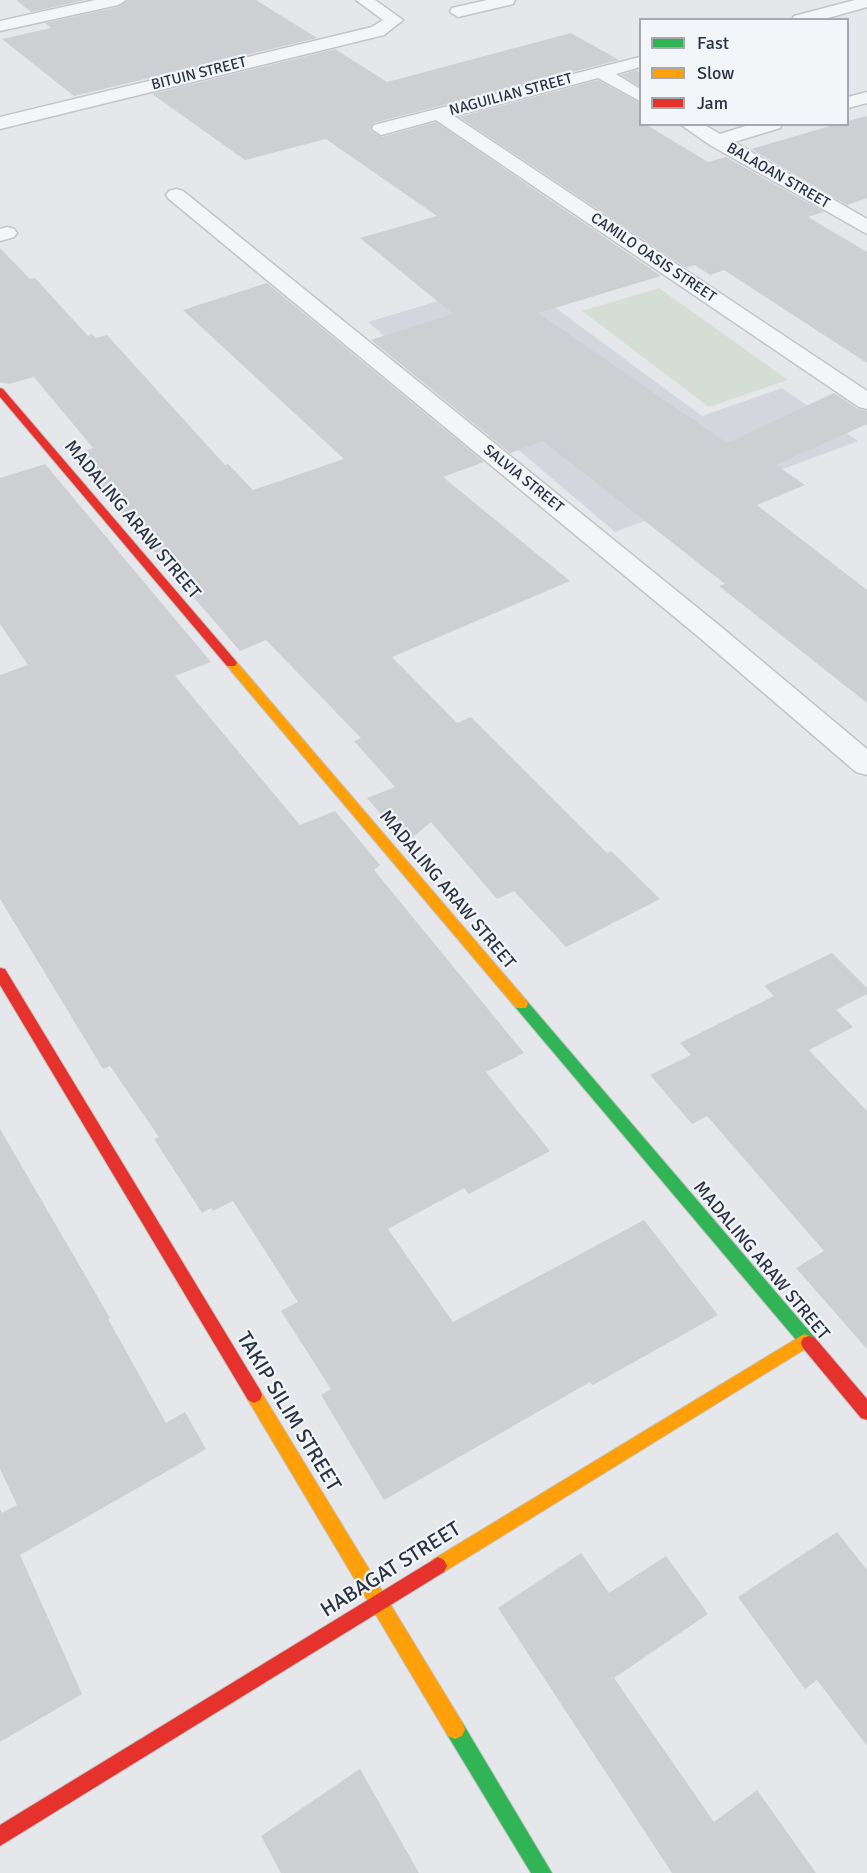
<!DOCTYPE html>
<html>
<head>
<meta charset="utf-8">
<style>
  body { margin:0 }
  #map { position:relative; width:867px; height:1873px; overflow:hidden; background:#e5e7ea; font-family:Signika,sans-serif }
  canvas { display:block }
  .legend { position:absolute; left:639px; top:18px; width:210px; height:108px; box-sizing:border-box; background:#f3f6f9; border:2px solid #a3a8b1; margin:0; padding:8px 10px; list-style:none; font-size:18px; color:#2a3346 }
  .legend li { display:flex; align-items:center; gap:12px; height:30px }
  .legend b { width:30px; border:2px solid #a3a8b1 }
</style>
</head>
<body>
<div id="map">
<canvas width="867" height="1873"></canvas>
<ul class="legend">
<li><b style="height:8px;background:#30b455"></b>Fast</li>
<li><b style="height:8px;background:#ff9f0a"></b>Slow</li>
<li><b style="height:8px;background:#e5322d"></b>Jam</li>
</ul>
</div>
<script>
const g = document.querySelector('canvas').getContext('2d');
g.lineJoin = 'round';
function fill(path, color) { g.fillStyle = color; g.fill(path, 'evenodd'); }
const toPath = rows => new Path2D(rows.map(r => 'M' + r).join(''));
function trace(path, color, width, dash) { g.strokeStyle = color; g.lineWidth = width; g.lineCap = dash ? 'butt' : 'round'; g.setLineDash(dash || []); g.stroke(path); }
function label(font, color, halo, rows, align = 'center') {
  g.font = font + ' Signika,sans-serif'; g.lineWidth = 4.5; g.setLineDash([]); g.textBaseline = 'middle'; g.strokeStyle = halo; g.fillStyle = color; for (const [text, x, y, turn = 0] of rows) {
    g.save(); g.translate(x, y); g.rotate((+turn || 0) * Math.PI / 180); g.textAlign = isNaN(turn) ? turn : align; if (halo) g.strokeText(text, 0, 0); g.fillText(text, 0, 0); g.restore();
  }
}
const built = toPath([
  [515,278,702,416,782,388,858,441,615,532,368,322]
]);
const green = toPath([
  [659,288,788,380,709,407,582,311]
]);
const building = toPath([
  [16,0,85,0,31,12],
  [128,0,256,0,317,38,74,96,2,39,51,28,45,23,118,7],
  [571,33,619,60,373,123,370,130,382,137,436,122,661,276,538,313,727,443,834,393,858,409,867,411,867,424,776,465,805,485,757,505,867,590,867,703,719,586,725,584,543,441,510,453,371,340,453,314,360,238,437,216,326,139,245,160,152,94,335,49,387,82,391,81],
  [636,70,640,73,640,87,621,75],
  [598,80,640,103,640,124,645,124,708,162,726,157,824,212,808,217,867,252,867,363,724,270,710,275,695,265,686,268,459,117],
  [867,116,867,198,847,205,751,149,837,124,848,124,848,121],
  [0,248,30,279,35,278,88,336,92,334,96,338,107,335,225,465,228,464,253,490,344,459,183,310,267,283,484,462,443,477,570,581,392,657,457,723,471,717,607,853,611,851,660,899,566,947,514,891,497,899,431,822,406,843,367,798,395,787,354,741,361,738,266,640,240,651,71,455,93,448,34,377,9,384,0,382],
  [45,464,211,662,175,676,300,825,335,811,380,865,374,870,524,1053,486,1072,550,1151,469,1194,464,1188,388,1229,453,1322,644,1220,718,1315,593,1385,590,1382,384,1500,321,1395,331,1389,281,1311,298,1302,233,1201,213,1211,211,1208,202,1213,154,1139,159,1137,110,1066,103,1069,0,899,0,675,28,665,0,624,0,478],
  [832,953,867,988,867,994,836,1010,853,1027,809,1050,867,1111,867,1349,796,1268,824,1251,707,1116,692,1124,650,1075,691,1055,680,1043,774,996,764,986],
  [0,1129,110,1318,108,1319,166,1423,185,1412,206,1449,20,1555,82,1694,0,1742,0,1509,2,1513,17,1505,0,1469],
  [837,1532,867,1570,867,1746,817,1680,805,1689,738,1597],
  [581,1553,609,1593,666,1556,708,1614,614,1678,714,1822,757,1790,816,1873,672,1873,498,1608],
  [360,1769,419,1873,281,1873,261,1836]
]);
const street = toPath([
  [95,0,126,0,118,5,0,31,0,21,95,0],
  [356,0,375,0,403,20,384,35,0,129,0,117,372,27,383,20,356,0],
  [487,0,515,0,513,4,458,17,450,12,452,8,487,0],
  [855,0,867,0,867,7,821,20,792,20,794,16,855,0],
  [640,57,640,67,616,74,640,89,640,101,598,78,454,116,867,391,867,409,859,407,436,120,381,135,372,129,374,125,640,57],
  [867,92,867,103,848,108,848,97,867,92],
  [680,124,703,124,720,134,752,124,782,124,780,128,734,142,867,219,867,234,710,145,680,124],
  [176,189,183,191,720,626,867,749,867,775,856,772,700,638,169,199,166,195,169,191,176,189],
  [7,227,14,229,17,233,14,237,0,241,0,229,7,227]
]);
const fast = toPath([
  [521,999,526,1000,815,1338,817,1343,815,1348,809,1350,803,1348,516,1008,514,1004,516,1000,521,999],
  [455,1719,462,1722,552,1873,531,1873,448,1736,445,1729,448,1722,455,1719]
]);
const slow = toPath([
  [231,659,235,660,526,1000,528,1004,526,1008,516,1008,227,666,225,663,227,660,231,659],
  [804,1334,810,1336,812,1341,810,1346,444,1572,438,1575,432,1572,429,1566,432,1560,804,1334],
  [254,1387,260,1390,462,1722,465,1729,462,1736,455,1739,448,1736,248,1400,246,1395,248,1390,254,1387]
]);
const jam = toPath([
  [0,388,3,389,235,660,237,663,235,666,227,666,0,397,0,388],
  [0,968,5,969,260,1390,262,1395,260,1400,254,1403,248,1400,0,985,0,968],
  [809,1336,815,1338,867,1399,867,1420,861,1418,803,1348,801,1343,803,1338,809,1336],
  [438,1557,444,1560,447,1566,444,1572,0,1846,0,1825,438,1557]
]);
const farStreetnames = [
  ["BITUIN STREET",199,74,-14],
  ["NAGUILIAN STREET",511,95,-15],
  ["BALAOAN STREET",778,176,30],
  ["CAMILO OASIS STREET",653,258,34],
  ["SALVIA STREET",523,479,39]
];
const streetNames = [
  ["MADALING ARAW STREET",132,520,50],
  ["MADALING ARAW STREET",447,890,50],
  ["MADALING ARAW STREET",761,1261,50]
];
const nearStreetnames = [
  ["TAKIP SILIM STREET",288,1412,59],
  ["HABAGAT STREET",391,1570,-32]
];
fill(built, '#d3d7dd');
fill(green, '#d5ded5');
fill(building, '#cdcfd3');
trace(street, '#c3c5c8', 3);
trace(fast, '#c3c5c8', 2);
trace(slow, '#c3c5c8', 2);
trace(jam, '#c3c5c8', 2);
fill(street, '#f4f5f7');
fill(fast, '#30b455');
fill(slow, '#ff9f0a');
fill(jam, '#e5322d');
label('15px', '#2a3346', '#f3f6f9', farStreetnames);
label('18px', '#2a3346', '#f3f6f9', streetNames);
label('21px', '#2a3346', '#f3f6f9', nearStreetnames);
</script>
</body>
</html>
